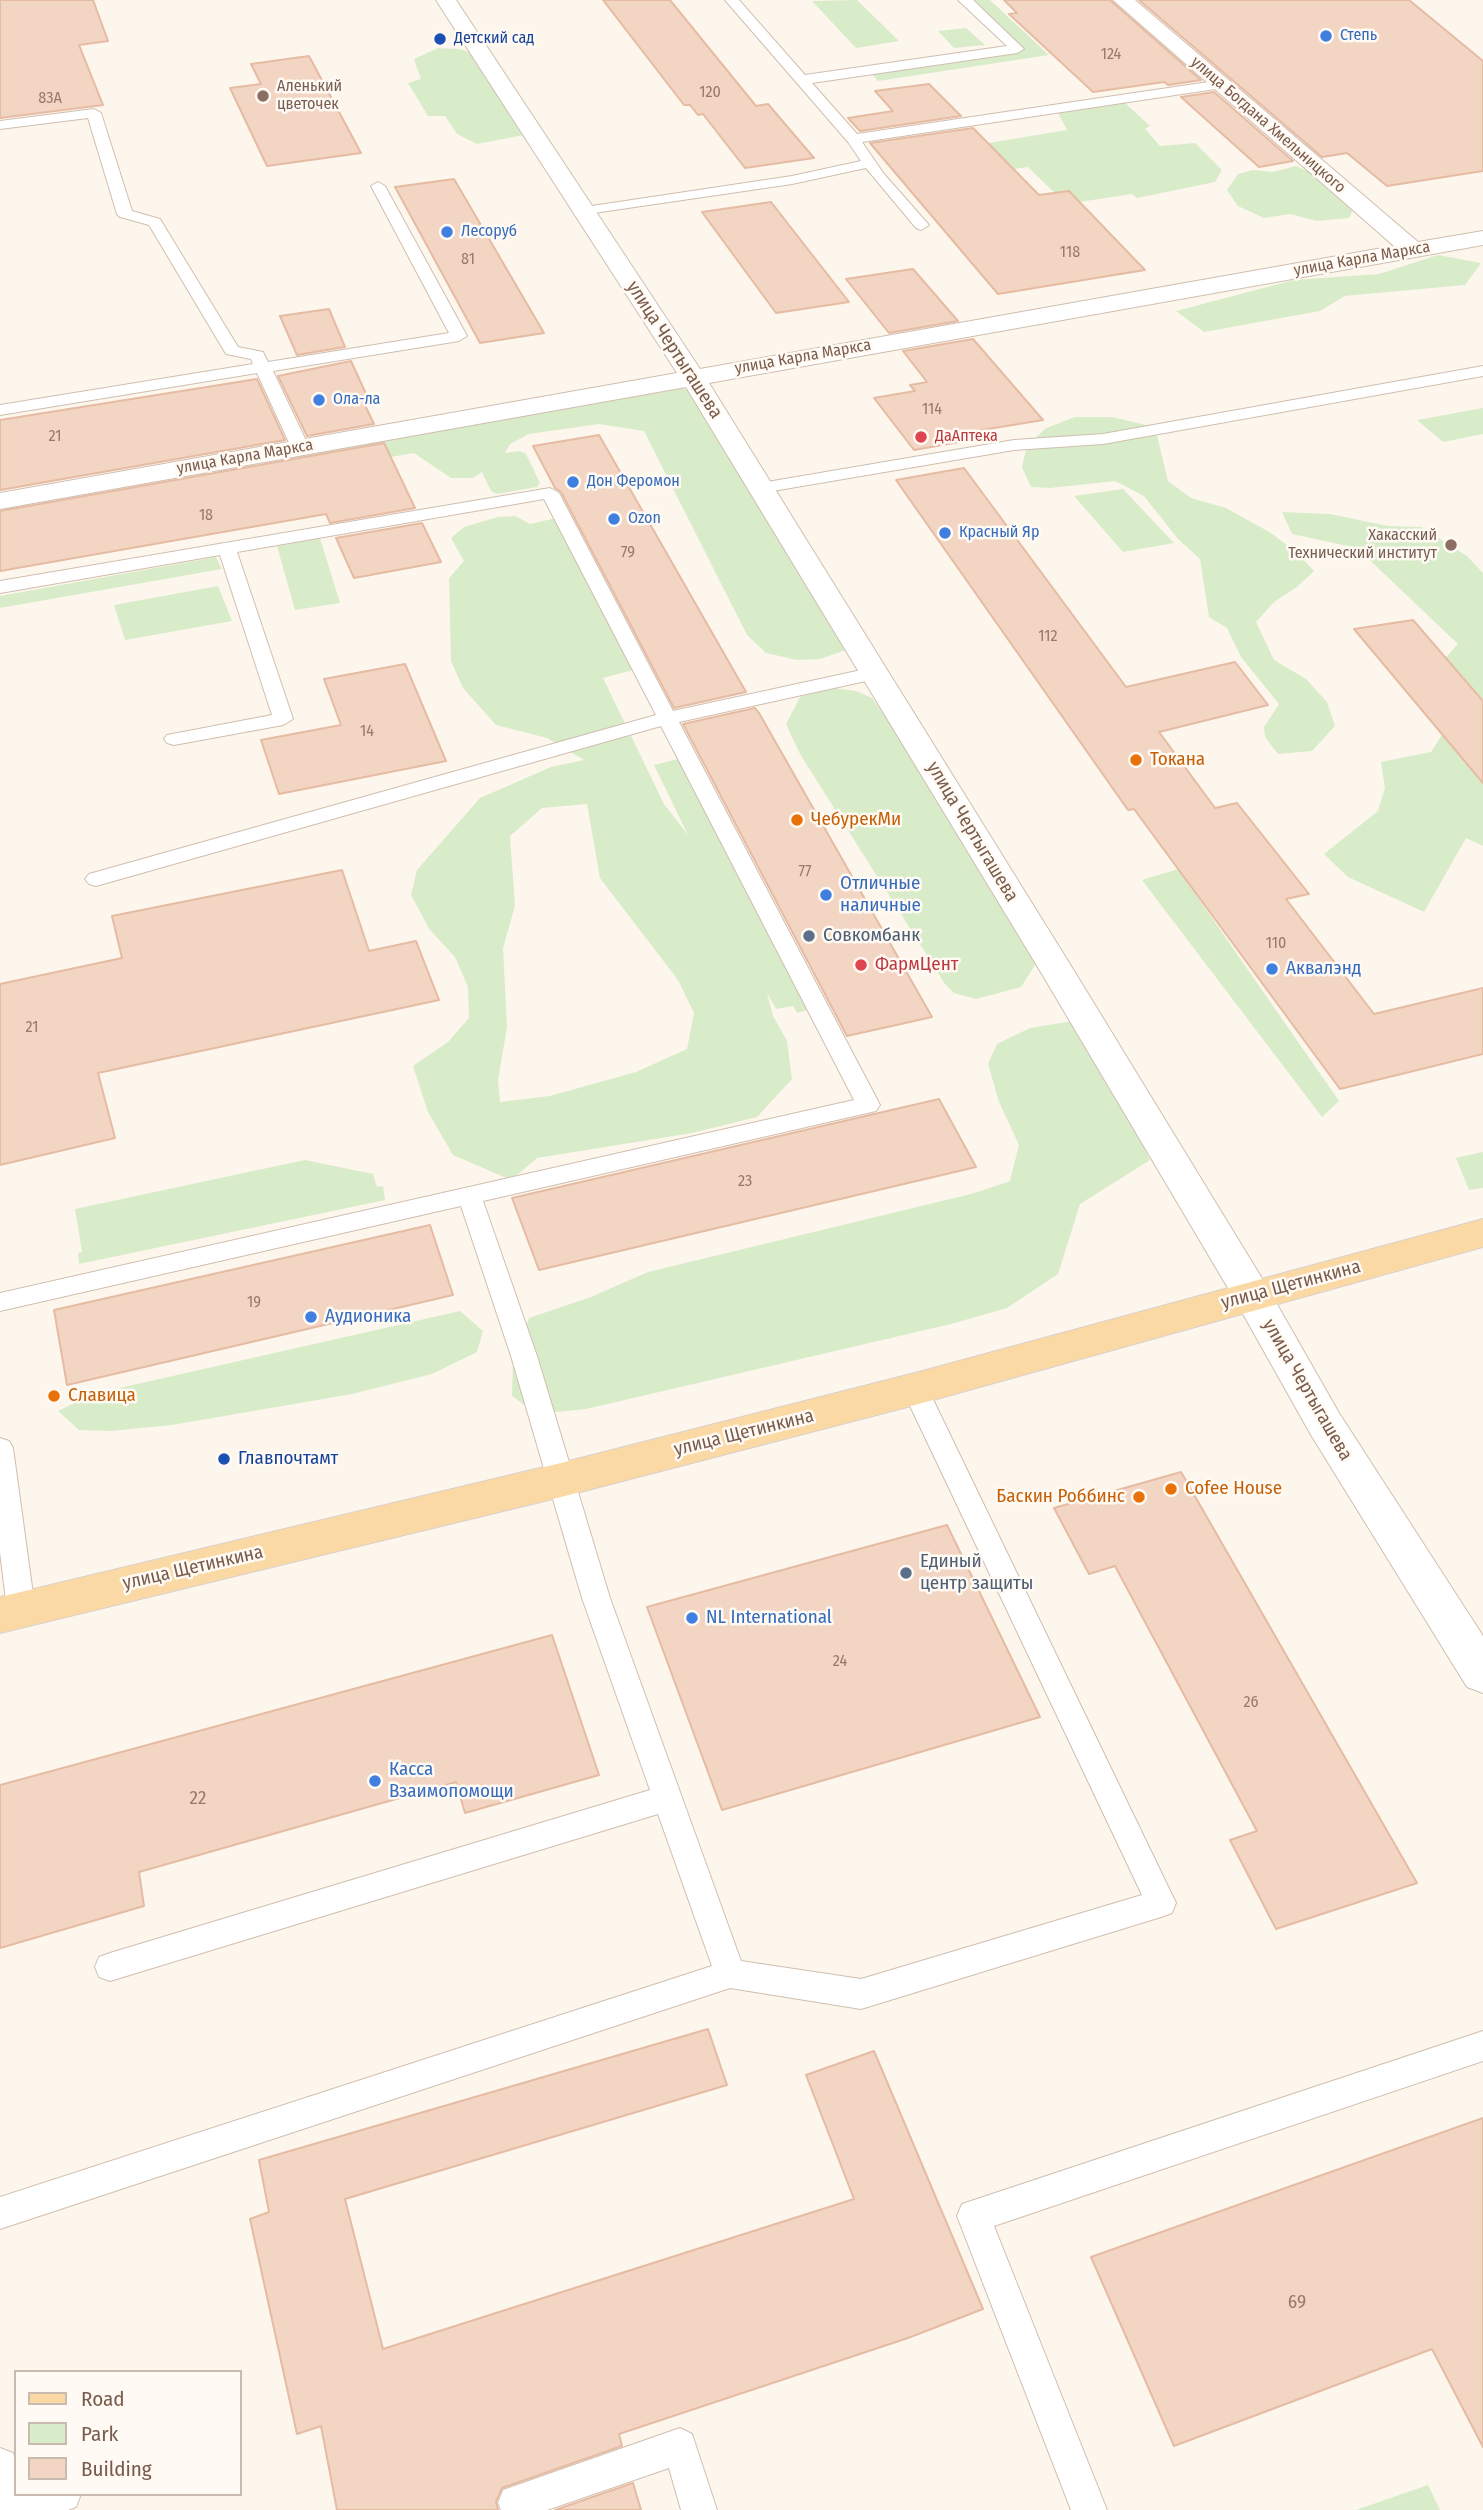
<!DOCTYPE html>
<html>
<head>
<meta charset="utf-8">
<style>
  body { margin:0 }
  #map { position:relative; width:1483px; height:2510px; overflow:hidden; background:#fdf6ec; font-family:"Fira Sans Condensed",sans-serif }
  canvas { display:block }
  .legend { position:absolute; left:14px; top:2370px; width:228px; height:126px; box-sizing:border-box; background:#fffaf3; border:2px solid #cabbb1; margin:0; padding:9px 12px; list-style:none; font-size:21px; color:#7a5c4d }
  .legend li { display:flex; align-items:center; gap:14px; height:35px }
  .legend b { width:35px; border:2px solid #cabbb1 }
</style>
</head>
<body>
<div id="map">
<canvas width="1483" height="2510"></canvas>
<ul class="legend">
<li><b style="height:9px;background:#fbd9a5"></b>Road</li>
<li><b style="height:19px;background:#d8ecc9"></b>Park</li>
<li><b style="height:19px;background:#f3d5c3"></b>Building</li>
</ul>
</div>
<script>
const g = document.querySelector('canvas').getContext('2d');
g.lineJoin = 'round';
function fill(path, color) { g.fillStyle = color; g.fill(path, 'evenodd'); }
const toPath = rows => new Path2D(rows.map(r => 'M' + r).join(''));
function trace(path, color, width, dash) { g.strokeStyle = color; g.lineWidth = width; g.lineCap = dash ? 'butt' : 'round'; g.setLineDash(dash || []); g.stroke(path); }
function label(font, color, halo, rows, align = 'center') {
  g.font = font + ' "Fira Sans Condensed",sans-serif'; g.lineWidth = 5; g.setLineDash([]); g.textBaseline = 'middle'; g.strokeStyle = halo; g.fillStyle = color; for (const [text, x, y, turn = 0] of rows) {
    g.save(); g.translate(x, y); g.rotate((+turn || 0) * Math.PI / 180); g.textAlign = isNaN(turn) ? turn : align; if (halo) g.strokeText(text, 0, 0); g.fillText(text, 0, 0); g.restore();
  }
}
const green = toPath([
  [857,0,899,41,856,48,812,1],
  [965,0,990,0,1049,55,878,81,869,71,1016,49],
  [966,28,985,45,954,48,938,31],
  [438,48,459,49,486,57,524,135,477,144,457,134,445,116,428,116,408,83,421,79,414,59],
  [1125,103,1150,126,1145,129,1160,146,1195,143,1222,170,1215,182,1137,198,1132,194,1066,204,1028,167,948,179,923,154,1067,130,1058,113],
  [1296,166,1321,177,1353,210,1349,218,1317,221,1290,214,1264,218,1238,206,1227,190,1238,174,1253,170,1273,172],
  [1438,255,1481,263,1465,285,1345,296,1320,311,1204,332,1176,311,1294,280,1379,274],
  [681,388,697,393,846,650,820,659,797,660,766,653,747,635,644,431,599,424,529,434,510,444,505,453,520,451,526,454,540,483,537,487,497,494,491,491,482,472,473,478,451,478,414,453,320,469,296,465,301,453],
  [1483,408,1483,434,1443,442,1417,420],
  [1075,417,1112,417,1155,427,1168,481,1191,498,1226,508,1271,533,1296,552,1314,571,1297,587,1274,602,1256,622,1274,660,1306,679,1327,702,1335,726,1312,751,1278,754,1265,737,1264,727,1279,704,1241,657,1227,628,1209,617,1200,559,1178,539,1144,496,1115,481,1050,488,1031,487,1022,467,1027,446,1046,428],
  [1123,489,1174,543,1123,552,1074,496],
  [1282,512,1330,514,1388,526,1421,527,1467,556,1483,573,1483,846,1466,838,1424,912,1348,877,1324,854,1378,811,1385,788,1381,762,1431,752,1448,726,1429,676,1458,644,1357,548,1292,534],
  [515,516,530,524,556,518,637,669,603,678,664,804,688,835,654,765,687,757,823,1005,797,1013,793,1006,776,1009,767,993,773,1016,787,1041,792,1079,757,1117,692,1133,537,1158,511,1180,453,1155,428,1112,413,1066,448,1042,469,1018,468,987,455,957,430,930,411,895,417,870,480,798,551,767,584,760,547,738,496,725,463,688,451,661,449,578,464,561,451,538,464,527,498,517],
  [587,804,600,878,678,980,694,1013,687,1049,636,1072,550,1096,500,1102,498,1080,507,1027,503,948,515,906,510,836,542,808],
  [320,538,340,603,295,610,277,546],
  [216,557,222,569,0,608,0,596],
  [218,586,232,621,125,640,114,605],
  [834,688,856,691,872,698,890,723,1037,962,1021,987,976,999,954,993,945,984,800,754,786,724,800,697],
  [1178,869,1339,1101,1322,1117,1142,880],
  [1079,1020,1150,1160,1080,1204,1058,1274,1007,1308,951,1324,586,1409,537,1414,512,1396,513,1358,529,1318,591,1297,648,1272,971,1194,1010,1181,1019,1145,999,1102,988,1064,997,1044,1030,1028],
  [1483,1152,1483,1188,1469,1190,1456,1158],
  [305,1160,373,1174,377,1187,383,1186,385,1200,79,1264,78,1253,82,1252,75,1209],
  [460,1311,483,1331,477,1352,432,1374,352,1394,172,1425,111,1431,79,1430,58,1411,93,1394],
  [1428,2485,1440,2510,1356,2510]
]);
const building = toPath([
  [0,0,93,0,108,41,79,45,103,105,0,118,0,0],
  [603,0,670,0,756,106,768,104,814,158,745,168,703,114,698,115,690,105,684,105,603,0],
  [1004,0,1110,0,1201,80,1168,85,1164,82,1093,92,1009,14,1017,13,1004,0],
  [1139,0,1409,0,1483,61,1483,171,1387,186,1347,153,1322,157,1139,0],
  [309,56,361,153,267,166,230,88,261,84,251,64,309,56],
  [929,84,961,116,860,131,848,118,893,111,875,91,929,84],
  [1214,92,1293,161,1259,167,1181,97,1214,92],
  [973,128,1039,195,1069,191,1145,270,998,294,870,143,973,128],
  [454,179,544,333,480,343,395,187,454,179],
  [771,202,849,302,776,313,702,212,771,202],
  [913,269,958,321,889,333,846,279,913,269],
  [329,309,345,347,297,355,280,316,329,309],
  [973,339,1043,420,982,430,988,437,914,450,874,398,915,391,910,385,927,382,903,351,973,339],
  [351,361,367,396,361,397,374,424,307,436,278,376,351,361],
  [257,379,285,440,0,490,0,420,257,379],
  [599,435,746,692,674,708,561,492,555,488,533,446,599,435],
  [384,443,415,508,330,523,326,514,0,571,0,511,384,443],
  [964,468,1126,687,1235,662,1268,705,1159,732,1215,808,1237,803,1309,894,1286,899,1374,1014,1483,988,1483,1054,1340,1089,1134,809,1128,810,896,480,964,468],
  [422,523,441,562,354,578,336,538,422,523],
  [1413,620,1483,701,1483,783,1354,629,1413,620],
  [405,664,446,761,279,794,261,740,341,725,324,679,405,664],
  [755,708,759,713,932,1017,847,1036,683,724,755,708],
  [342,870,369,951,416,941,439,1000,98,1073,115,1138,0,1165,0,984,122,958,112,916,342,870],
  [939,1099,976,1167,539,1270,512,1198,939,1099],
  [430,1225,453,1295,67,1385,54,1310,430,1225],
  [1181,1472,1417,1883,1276,1929,1230,1840,1257,1831,1115,1566,1089,1574,1054,1508,1181,1472],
  [947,1525,1040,1717,722,1810,647,1607,947,1525],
  [552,1635,599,1775,465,1813,456,1782,139,1872,144,1906,0,1948,0,1785,552,1635],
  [708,2029,727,2085,345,2199,383,2349,854,2199,806,2075,874,2051,983,2309,908,2338,619,2434,622,2446,502,2488,496,2502,498,2510,337,2510,321,2426,297,2434,250,2219,269,2212,259,2160,708,2029],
  [1483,2118,1483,2447,1432,2349,1174,2446,1091,2257,1483,2118],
  [633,2483,641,2510,555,2510,633,2483]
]);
const lane = toPath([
  [725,0,739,0,805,75,1007,46,958,0,973,0,1024,49,1017,53,812,83,857,134,1222,80,1229,84,1222,88,862,142,884,174,929,225,921,230,916,228,866,168,792,184,580,215,577,212,580,209,585,207,792,176,861,161,848,142,725,0],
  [94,109,101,113,132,211,160,219,238,347,263,352,268,362,449,333,371,186,378,182,385,186,467,336,459,341,273,371,309,447,300,452,291,447,257,373,0,415,0,405,253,364,251,359,226,354,149,225,120,217,117,214,88,118,0,129,0,121,94,109],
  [1483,366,1483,376,1103,444,1014,450,761,493,752,488,761,483,1014,440,1103,434,1483,366],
  [550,488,559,493,673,711,875,667,885,673,875,679,679,722,880,1105,876,1111,483,1201,537,1356,610,1598,741,1961,861,1979,1142,1895,902,1389,906,1382,915,1379,924,1382,928,1389,1176,1903,1172,1913,1161,1917,861,2009,730,1988,0,2229,0,2197,712,1966,658,1814,110,1981,99,1977,95,1967,99,1957,110,1953,650,1790,582,1598,511,1356,461,1206,0,1311,0,1293,854,1100,661,726,103,884,96,886,89,884,85,879,89,874,656,715,544,499,237,552,293,719,283,725,174,745,167,743,164,739,167,735,272,715,220,555,0,593,0,581,550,488],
  [0,1438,9,1441,13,1448,35,1609,31,1617,21,1620,11,1617,7,1609,0,1552,0,1438],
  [1483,2031,1483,2061,994,2226,1107,2510,1071,2510,957,2216,962,2204,1483,2031],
  [680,2428,692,2434,717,2510,681,2510,669,2468,547,2510,501,2510,498,2503,503,2490,680,2428],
  [0,2448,13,2453,16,2461,16,2494,81,2494,76,2507,68,2510,0,2510,0,2448]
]);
const street = toPath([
  [436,0,456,0,700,369,1394,246,1113,0,1135,0,1418,242,1483,231,1483,245,709,383,1076,974,1266,1285,1339,1413,1483,1636,1483,1693,1467,1687,1311,1435,1238,1305,1042,974,686,387,0,509,0,493,677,373,436,0]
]);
const primary = toPath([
  [1483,1219,1483,1247,915,1405,561,1497,0,1633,0,1597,561,1463,915,1373,1483,1219]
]);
const markers = [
  [1326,36,7,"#3f7fe0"],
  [440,39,7,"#1a4fb4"],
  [263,96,7,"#8d6e63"],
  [447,232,7,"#3f7fe0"],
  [319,400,7,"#3f7fe0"],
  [921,437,7,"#e0444e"],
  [573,482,7,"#3f7fe0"],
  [614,519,7,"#3f7fe0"],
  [945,533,7,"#3f7fe0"],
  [1451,545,7,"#8d6e63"],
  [1136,760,7,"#e8710a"],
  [797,820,7,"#e8710a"],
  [826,895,7,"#3f7fe0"],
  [809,936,7,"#5c6f8a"],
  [861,965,7,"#e0444e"],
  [1272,969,7,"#3f7fe0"],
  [311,1317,7,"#3f7fe0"],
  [54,1396,7,"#e8710a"],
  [224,1459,7,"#1a4fb4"],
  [1171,1489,7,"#e8710a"],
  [1139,1497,7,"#e8710a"],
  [906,1573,7,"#5c6f8a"],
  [692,1618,7,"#3f7fe0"],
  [375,1781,7,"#3f7fe0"]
];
const farShopnames = [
  ["Степь",1340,36],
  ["Лесоруб",461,232],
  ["Ола-ла",333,400],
  ["Дон Феромон",587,482],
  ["Ozon",628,519],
  ["Красный Яр",959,533]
];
const farTransitnames = [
  ["Детский сад",454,39]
];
const numberNames = [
  ["124",1111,55],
  ["120",710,93],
  ["83А",50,99],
  ["118",1070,253],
  ["81",468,260],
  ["114",932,410],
  ["21",55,437],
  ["18",206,516],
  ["79",628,553],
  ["112",1048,637],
  ["14",367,732],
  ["77",805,872],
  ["110",1276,944],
  ["21",32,1028],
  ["23",745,1182],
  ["19",254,1303],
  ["24",840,1662],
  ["26",1251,1703]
];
const farEducationnames = [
  ["Аленький",277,87],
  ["цветочек",277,105],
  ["Хакасский",1437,536,"right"],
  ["Технический институт",1437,554,"right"]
];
const farStreetnames = [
  ["улица Богдана Хмельницкого",1268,125,41],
  ["улица Карла Маркса",1362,259,-10],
  ["улица Карла Маркса",803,357,-10],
  ["улица Карла Маркса",245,457,-10]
];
const farHealthnames = [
  ["ДаАптека",935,437]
];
const streetNames = [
  ["улица Чертыгашева",674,350,57],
  ["улица Чертыгашева",972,832,59],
  ["улица Щетинкина",1291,1285,-15],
  ["улица Чертыгашева",1307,1390,60],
  ["улица Щетинкина",744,1433,-14],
  ["улица Щетинкина",193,1568,-13]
];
const foodNames = [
  ["Токана",1150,760],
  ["ЧебурекМи",811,820],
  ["Славица",68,1396],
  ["Cofee House",1185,1489],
  ["Баскин Роббинс",1125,1497,"right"]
];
const shopNames = [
  ["Отличные",840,884],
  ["наличные",840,906],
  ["Аквалэнд",1286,969],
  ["Аудионика",325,1317],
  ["NL International",706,1618],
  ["Касса",389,1770],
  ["Взаимопомощи",389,1792]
];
const serviceNames = [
  ["Совкомбанк",823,936],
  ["Единый",920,1562],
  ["центр защиты",920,1584]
];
const healthNames = [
  ["ФармЦент",875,965]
];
const transitNames = [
  ["Главпочтамт",238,1459]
];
const nearNumbernames = [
  ["22",198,1799],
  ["69",1297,2303]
];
fill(green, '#d8ecc9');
fill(building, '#f3d5c3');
trace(building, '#e6bba3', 2);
trace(lane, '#d1beb0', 2);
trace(street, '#d1beb0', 2);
trace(primary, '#dad1cd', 2);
fill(lane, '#fff');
fill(street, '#fff');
fill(primary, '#fbd9a5');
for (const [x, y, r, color] of markers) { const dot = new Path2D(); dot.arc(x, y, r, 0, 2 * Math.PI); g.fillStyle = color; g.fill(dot); trace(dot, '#fffaf3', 2.5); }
label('16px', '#366cbe', '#fffaf3', farShopnames, 'left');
label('16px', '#164399', '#fffaf3', farTransitnames, 'left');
label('16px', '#987a6a', null, numberNames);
label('16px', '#785e54', '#fffaf3', farEducationnames, 'left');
label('16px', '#7a5c4d', '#fffaf3', farStreetnames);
label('16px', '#be3a42', '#fffaf3', farHealthnames, 'left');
label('19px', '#7a5c4d', '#fffaf3', streetNames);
label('19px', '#c56008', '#fffaf3', foodNames, 'left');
label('19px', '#366cbe', '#fffaf3', shopNames, 'left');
label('19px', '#4e5e75', '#fffaf3', serviceNames, 'left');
label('19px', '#be3a42', '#fffaf3', healthNames, 'left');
label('19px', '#164399', '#fffaf3', transitNames, 'left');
label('19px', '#987a6a', null, nearNumbernames);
</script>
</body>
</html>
